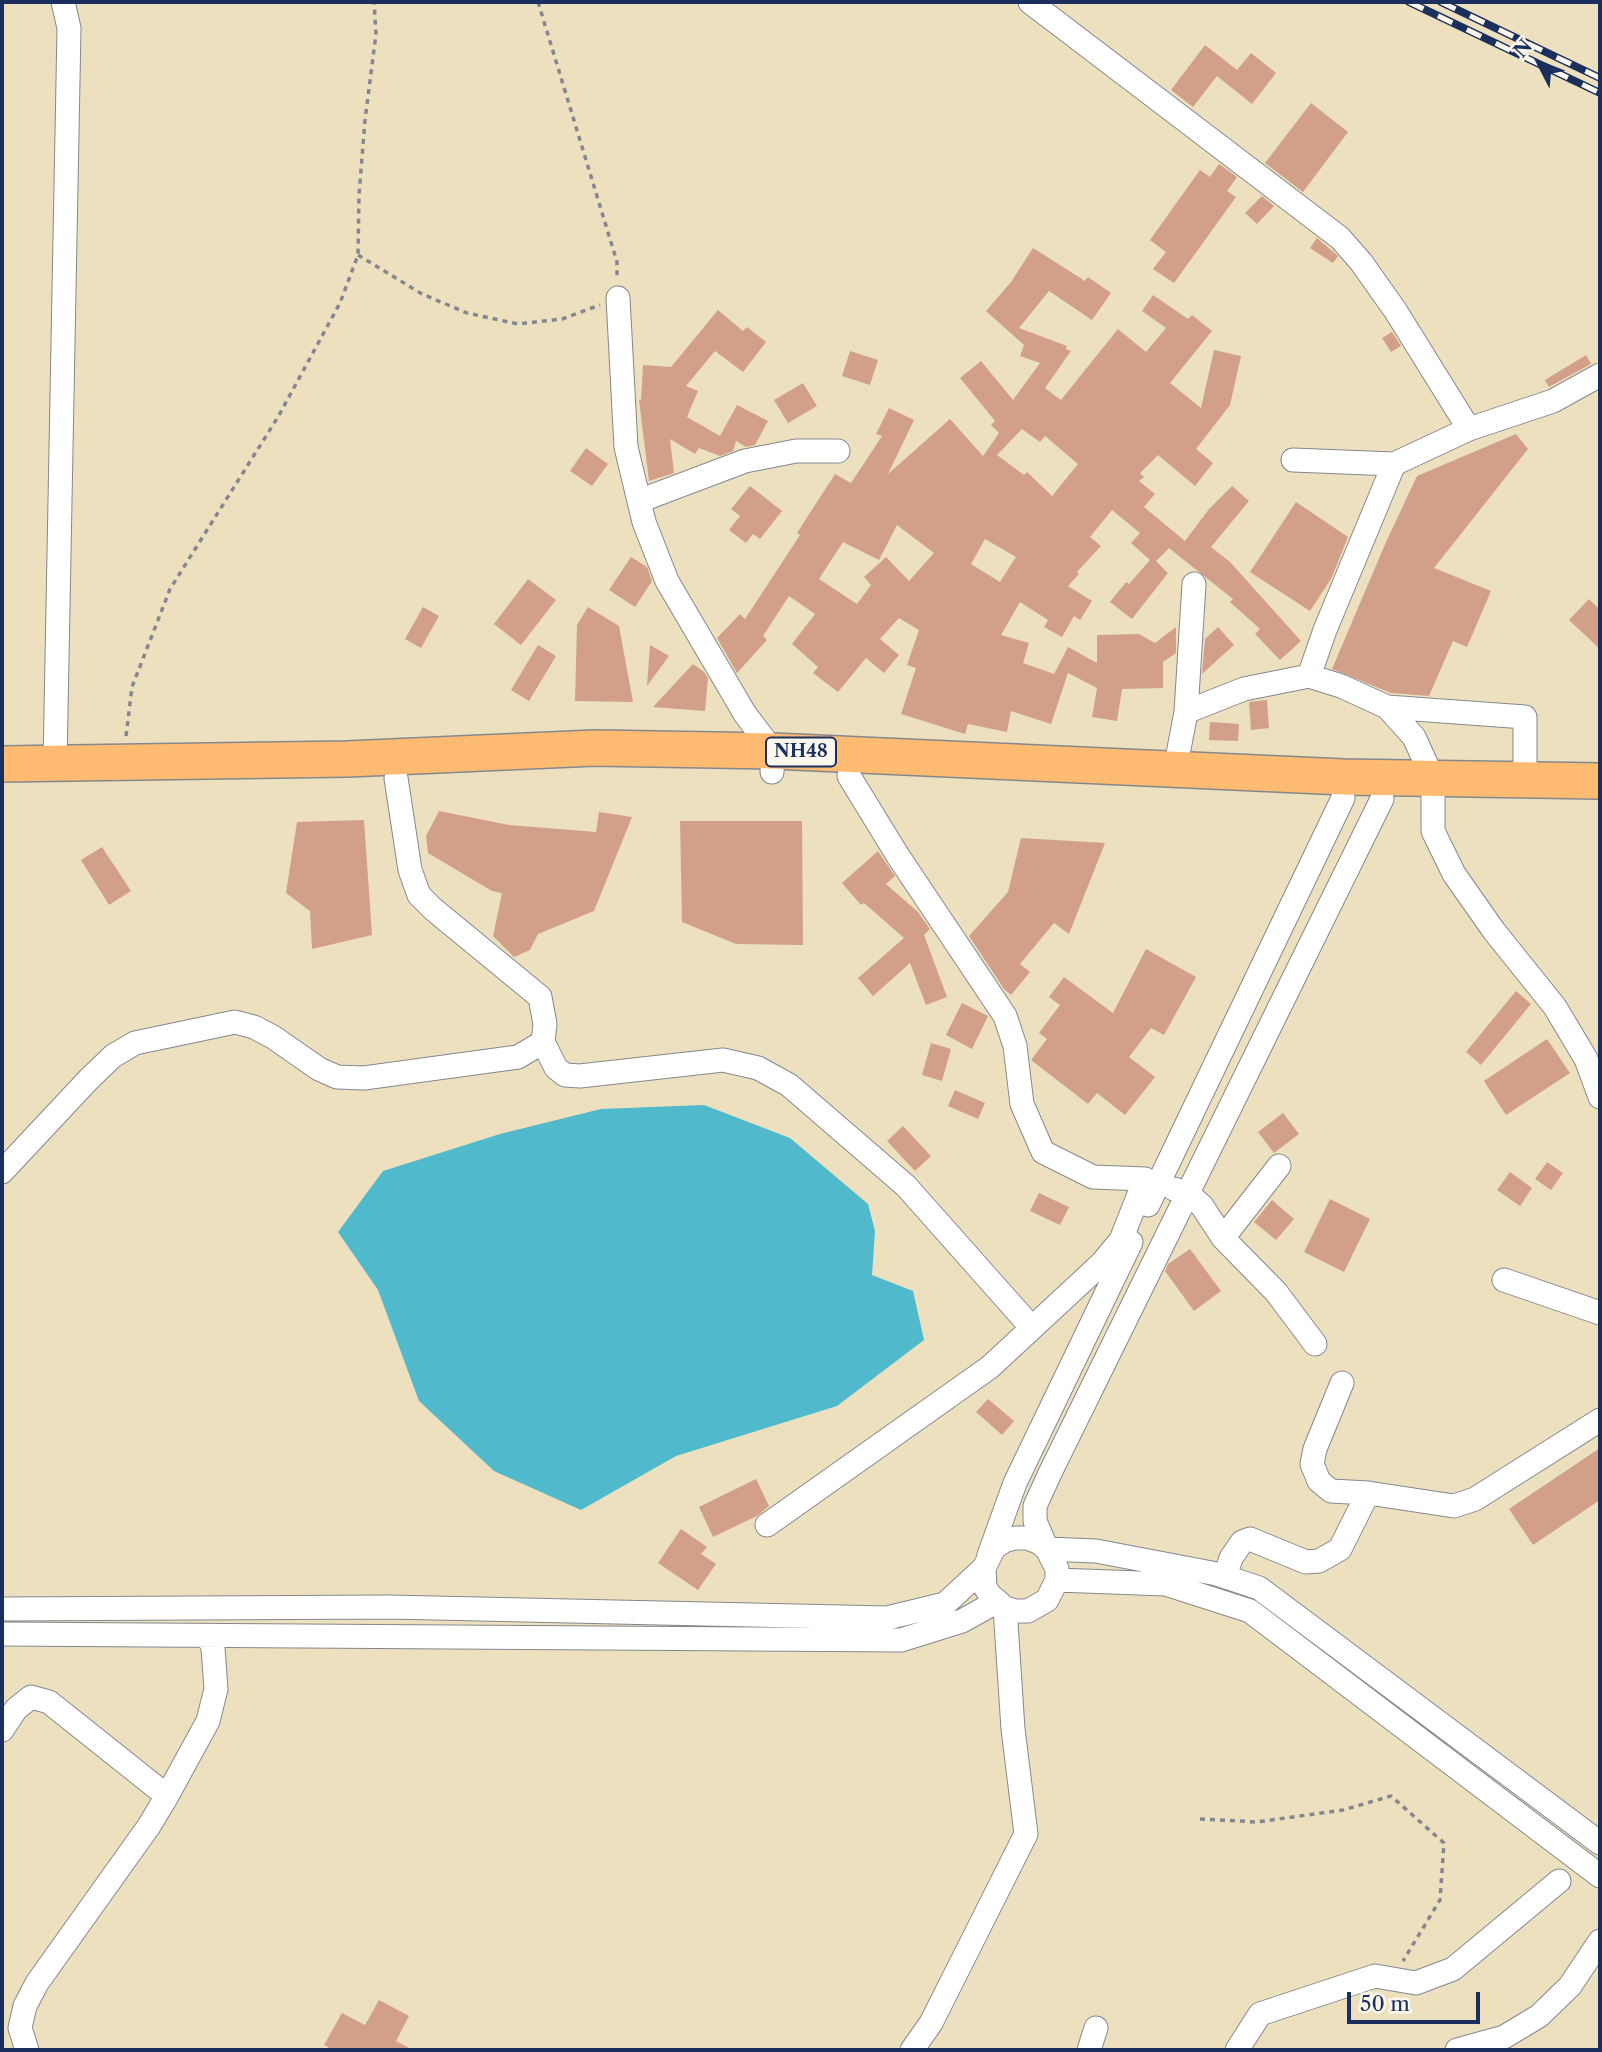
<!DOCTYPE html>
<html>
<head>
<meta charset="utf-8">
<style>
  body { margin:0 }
  #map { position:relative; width:1602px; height:2052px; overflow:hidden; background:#ece0be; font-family:"Libre Caslon Text",serif }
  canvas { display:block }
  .frame { position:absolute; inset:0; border:4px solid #1b2f5e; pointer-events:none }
  .north { position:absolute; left:1504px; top:28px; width:70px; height:70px; -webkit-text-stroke:5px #fbf7ec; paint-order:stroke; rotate:312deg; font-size:19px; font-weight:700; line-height:28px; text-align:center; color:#1b2f5e }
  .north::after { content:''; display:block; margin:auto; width:24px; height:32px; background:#1b2f5e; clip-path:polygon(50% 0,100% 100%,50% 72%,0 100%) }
  .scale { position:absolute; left:1347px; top:1992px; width:133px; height:32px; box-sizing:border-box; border:4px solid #1b2f5e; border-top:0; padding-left:9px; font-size:21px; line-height:24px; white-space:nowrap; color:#1b2f5e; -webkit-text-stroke:5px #fbf7ec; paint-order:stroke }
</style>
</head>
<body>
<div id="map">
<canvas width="1602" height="2052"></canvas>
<div class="frame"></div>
<div class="north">N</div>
<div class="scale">50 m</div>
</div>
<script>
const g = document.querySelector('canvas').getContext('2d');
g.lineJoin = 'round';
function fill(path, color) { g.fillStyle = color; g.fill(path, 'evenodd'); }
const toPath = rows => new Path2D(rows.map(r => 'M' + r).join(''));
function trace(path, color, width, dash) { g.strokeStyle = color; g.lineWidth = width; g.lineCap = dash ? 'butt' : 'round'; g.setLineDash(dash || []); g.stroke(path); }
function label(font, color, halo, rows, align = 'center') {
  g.font = font + ' "Libre Caslon Text",serif'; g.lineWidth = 6; g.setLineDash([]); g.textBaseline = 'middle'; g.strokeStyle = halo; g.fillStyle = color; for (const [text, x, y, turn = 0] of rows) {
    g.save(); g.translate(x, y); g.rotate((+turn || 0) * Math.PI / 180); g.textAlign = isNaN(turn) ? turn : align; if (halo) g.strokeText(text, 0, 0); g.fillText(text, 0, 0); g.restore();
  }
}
const water = toPath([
  [704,1105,790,1138,868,1204,875,1231,872,1275,913,1291,924,1340,837,1406,676,1456,581,1510,494,1471,419,1401,378,1290,338,1232,383,1171,500,1134,601,1109]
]);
const building = toPath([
  [1205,45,1237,70,1251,53,1276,73,1252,104,1217,76,1193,107,1171,90],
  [1311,103,1348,132,1303,192,1265,163],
  [1219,164,1237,177,1227,191,1236,197,1174,283,1153,269,1166,252,1150,240,1200,170,1210,177],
  [1262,196,1274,206,1257,224,1245,213],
  [1317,238,1338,256,1333,263,1310,248],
  [1033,248,1085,281,1088,277,1111,293,1092,320,1049,291,1019,328,1067,346,1066,349,1071,351,1045,388,1061,400,1118,329,1146,352,1166,328,1142,311,1153,295,1188,319,1192,315,1212,331,1170,383,1201,408,1214,350,1241,356,1230,405,1196,449,1213,463,1195,486,1158,455,1140,473,1144,477,1139,481,1155,494,1144,507,1185,541,1209,509,1232,486,1249,501,1211,547,1230,562,1301,641,1280,660,1255,634,1260,629,1230,602,1233,599,1169,548,1156,561,1168,573,1132,619,1110,602,1126,582,1129,584,1150,560,1131,543,1140,533,1112,510,1090,537,1101,546,1077,572,1079,574,1068,586,1092,601,1080,620,1074,616,1062,637,1044,627,1048,620,1020,602,1001,635,1029,643,1023,663,1054,674,1068,647,1097,663,1097,635,1139,634,1155,643,1176,627,1176,653,1163,662,1163,688,1122,689,1117,721,1092,717,1097,688,1068,673,1051,724,1011,711,1007,732,968,724,965,734,901,714,916,668,907,665,919,630,899,618,880,639,899,655,884,673,866,658,838,692,813,673,818,667,792,644,815,614,789,596,763,636,767,640,737,673,717,638,740,614,745,619,800,535,797,533,835,474,851,483,853,480,882,436,876,434,889,408,914,420,888,474,950,419,983,456,999,433,991,425,995,421,960,378,981,361,1013,400,1040,363,1020,356,1024,345,986,311,1011,282],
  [1022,429,1040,442,1045,436,1078,464,1052,496,1027,472,1024,475,997,455],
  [897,525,934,553,909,581,886,557,864,577,871,585,857,604,819,579,843,542,879,560],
  [985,539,1016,557,1000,582,971,564],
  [718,310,743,331,747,327,766,342,743,372,715,351,686,386,698,391,687,417,720,436,737,405,768,421,755,445,746,447,736,441,733,451,720,456,699,448,695,454,670,439,674,473,649,481,639,400,641,400,643,365,671,367],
  [1392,332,1401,346,1391,352,1382,338],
  [850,351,878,360,870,385,842,376],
  [1586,355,1591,364,1549,387,1545,380],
  [803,383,817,406,788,423,774,400],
  [1516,434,1528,449,1434,568,1491,591,1467,647,1453,641,1429,696,1391,693,1332,669,1386,542,1417,476],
  [586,448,608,464,592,486,570,471],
  [750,486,782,511,760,539,753,534,746,543,729,530,740,516,731,509],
  [1296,502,1348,537,1331,579,1310,611,1250,572],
  [631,557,647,567,652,581,635,607,609,590],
  [528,579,556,600,521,645,494,624],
  [1589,599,1600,610,1600,649,1569,620],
  [423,607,439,616,421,648,405,639],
  [588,607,619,626,633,702,575,701,577,625],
  [1218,627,1234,645,1202,674,1205,639],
  [538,645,556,656,529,701,511,690],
  [650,645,669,656,647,686],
  [693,664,704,672,708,678,705,711,653,707],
  [1267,700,1269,728,1251,730,1249,702],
  [1210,722,1239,724,1238,741,1209,740],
  [439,811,509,825,596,832,599,812,632,817,594,911,538,934,530,950,514,957,493,936,502,893,492,891,428,853,426,836],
  [364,820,372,935,312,949,310,911,286,893,297,822],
  [680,821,802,821,803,945,736,944,682,922],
  [1021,838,1105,843,1069,934,1054,923,1020,964,1030,972,1011,995,1004,989,969,936,1008,892],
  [102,847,131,891,109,905,81,860],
  [878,851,895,876,886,884,918,912,930,929,924,935,947,997,926,1005,910,963,873,996,858,978,904,938,864,903,861,905,842,883],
  [1146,949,1196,977,1164,1035,1151,1028,1129,1057,1155,1077,1125,1115,1097,1093,1088,1104,1031,1060,1047,1039,1039,1033,1060,1005,1049,997,1064,977,1113,1013],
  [1516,991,1531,1004,1481,1065,1466,1052],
  [962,1003,988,1016,972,1049,946,1035],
  [1547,1039,1570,1073,1506,1115,1484,1081],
  [931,1043,951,1049,942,1081,922,1075],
  [955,1090,985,1103,978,1119,948,1106],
  [1283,1113,1299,1134,1274,1153,1258,1132],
  [903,1126,931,1156,915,1171,887,1141],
  [1547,1162,1563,1173,1551,1190,1535,1179],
  [1510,1172,1532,1188,1520,1206,1497,1190],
  [1039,1193,1069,1207,1060,1225,1030,1211],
  [1330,1199,1370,1219,1344,1272,1304,1252],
  [1272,1200,1294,1219,1276,1240,1254,1222],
  [1190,1249,1221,1291,1194,1311,1165,1271,1168,1264],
  [988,1399,1014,1421,1002,1435,976,1412],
  [1600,1448,1600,1500,1533,1545,1509,1509],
  [756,1479,769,1506,757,1516,713,1537,699,1507],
  [681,1529,707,1547,701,1554,716,1564,698,1590,658,1563],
  [379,2000,409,2016,396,2041,413,2050,333,2050,324,2045,342,2013,365,2025]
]);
const path = toPath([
  [538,2,617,262,617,278],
  [358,255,422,294,467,313,518,324,562,319,600,305],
  [126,736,132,687,170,589,278,417,340,303,358,255,359,195,365,120,376,34,374,2],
  [1200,1819,1257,1822,1343,1810,1391,1796,1444,1843,1440,1900,1403,1961]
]);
const minor = toPath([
  [1030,2,1340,238,1361,262,1395,310,1469,429,1394,464,1325,630,1309,676,1341,686,1387,707,1414,737,1433,779,1433,831,1454,874,1494,931,1555,1007,1586,1059,1600,1097],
  [618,298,626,447,644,522,667,581,745,714,773,751,772,772],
  [1469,429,1553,401,1600,375],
  [1293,460,1394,464],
  [639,501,745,461,796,451,838,451],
  [1387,707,1525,717,1525,781],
  [1186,712,1194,584],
  [55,764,69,28,63,2],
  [1175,770,1186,712,1244,689,1309,676],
  [1382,799,1051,1471,1035,1506,1035,1521,1047,1549,1096,1551,1217,1574,1259,1588,1600,1843],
  [543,1042,556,1068,565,1075,580,1076,723,1060,758,1068,789,1085,906,1186,1032,1328],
  [2,1172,89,1079,113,1056,135,1043,235,1022,254,1027,273,1037,319,1069,337,1077,364,1078,518,1057,543,1042,545,1024,540,997,433,909,419,895,410,870,396,778],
  [1174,1189,1187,1193,1202,1206,1223,1238,1279,1166],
  [1148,1205,1343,798],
  [1223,1238,1276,1292,1315,1344],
  [1504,1280,1600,1313],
  [1342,1383,1315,1449,1312,1464,1319,1481,1331,1491,1368,1493],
  [767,1525,990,1367,1101,1264,1121,1240,1145,1179,1093,1177,1043,1152,1022,1104,1015,1046,1005,1016,898,856,849,776],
  [989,1555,1015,1483,1131,1242],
  [1225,1577,1231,1558,1242,1542,1250,1539,1306,1562,1319,1561,1340,1549,1368,1493,1454,1506,1475,1499,1600,1420],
  [1057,1580,1166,1584,1250,1611,1600,1876],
  [2,1609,389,1607,887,1618,945,1604,984,1568,994,1548,1004,1541,1015,1538,1027,1538,1038,1542,1047,1549,1057,1569,1057,1580,1047,1600,1028,1611,1016,1611,1005,1608,990,1595,985,1587,984,1568],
  [2,1634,901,1640,962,1621,996,1602],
  [2,1730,16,1709,31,1697,49,1702,167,1796,149,1826,37,1983,25,2006,20,2028,27,2050],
  [167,1796,208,1721,216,1689,213,1648,208,1636],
  [912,2050,931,2023,1026,1834,1013,1729,1005,1608],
  [1089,2050,1096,2028],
  [1237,2050,1260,2014,1375,1976,1416,1983,1453,1969,1559,1881],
  [1457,2050,1504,2037,1539,2016,1570,1986,1600,1941]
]);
const highway = toPath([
  [2,764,347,759,595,748,773,751,1344,777,1600,781]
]);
const rail = toPath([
  [1409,2,1600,93],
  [1441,2,1600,78]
]);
const shields = [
  [801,752,70]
];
const shieldNames = [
  ["NH48",801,752]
];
fill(water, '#50bacc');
fill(building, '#d2a089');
trace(minor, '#84888e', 25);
trace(highway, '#84888e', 38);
trace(path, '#84888e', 3.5, [5, 5]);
trace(minor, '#fff', 23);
trace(highway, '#febb71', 35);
trace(rail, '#1b2f5e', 8);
trace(rail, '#fbf7ec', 5, [16]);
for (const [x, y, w] of shields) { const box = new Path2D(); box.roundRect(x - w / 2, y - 14.5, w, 29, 5); g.fillStyle = '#fbf7ec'; g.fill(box); trace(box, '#1b2f5e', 2); }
label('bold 18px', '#1b2f5e', null, shieldNames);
</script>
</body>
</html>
